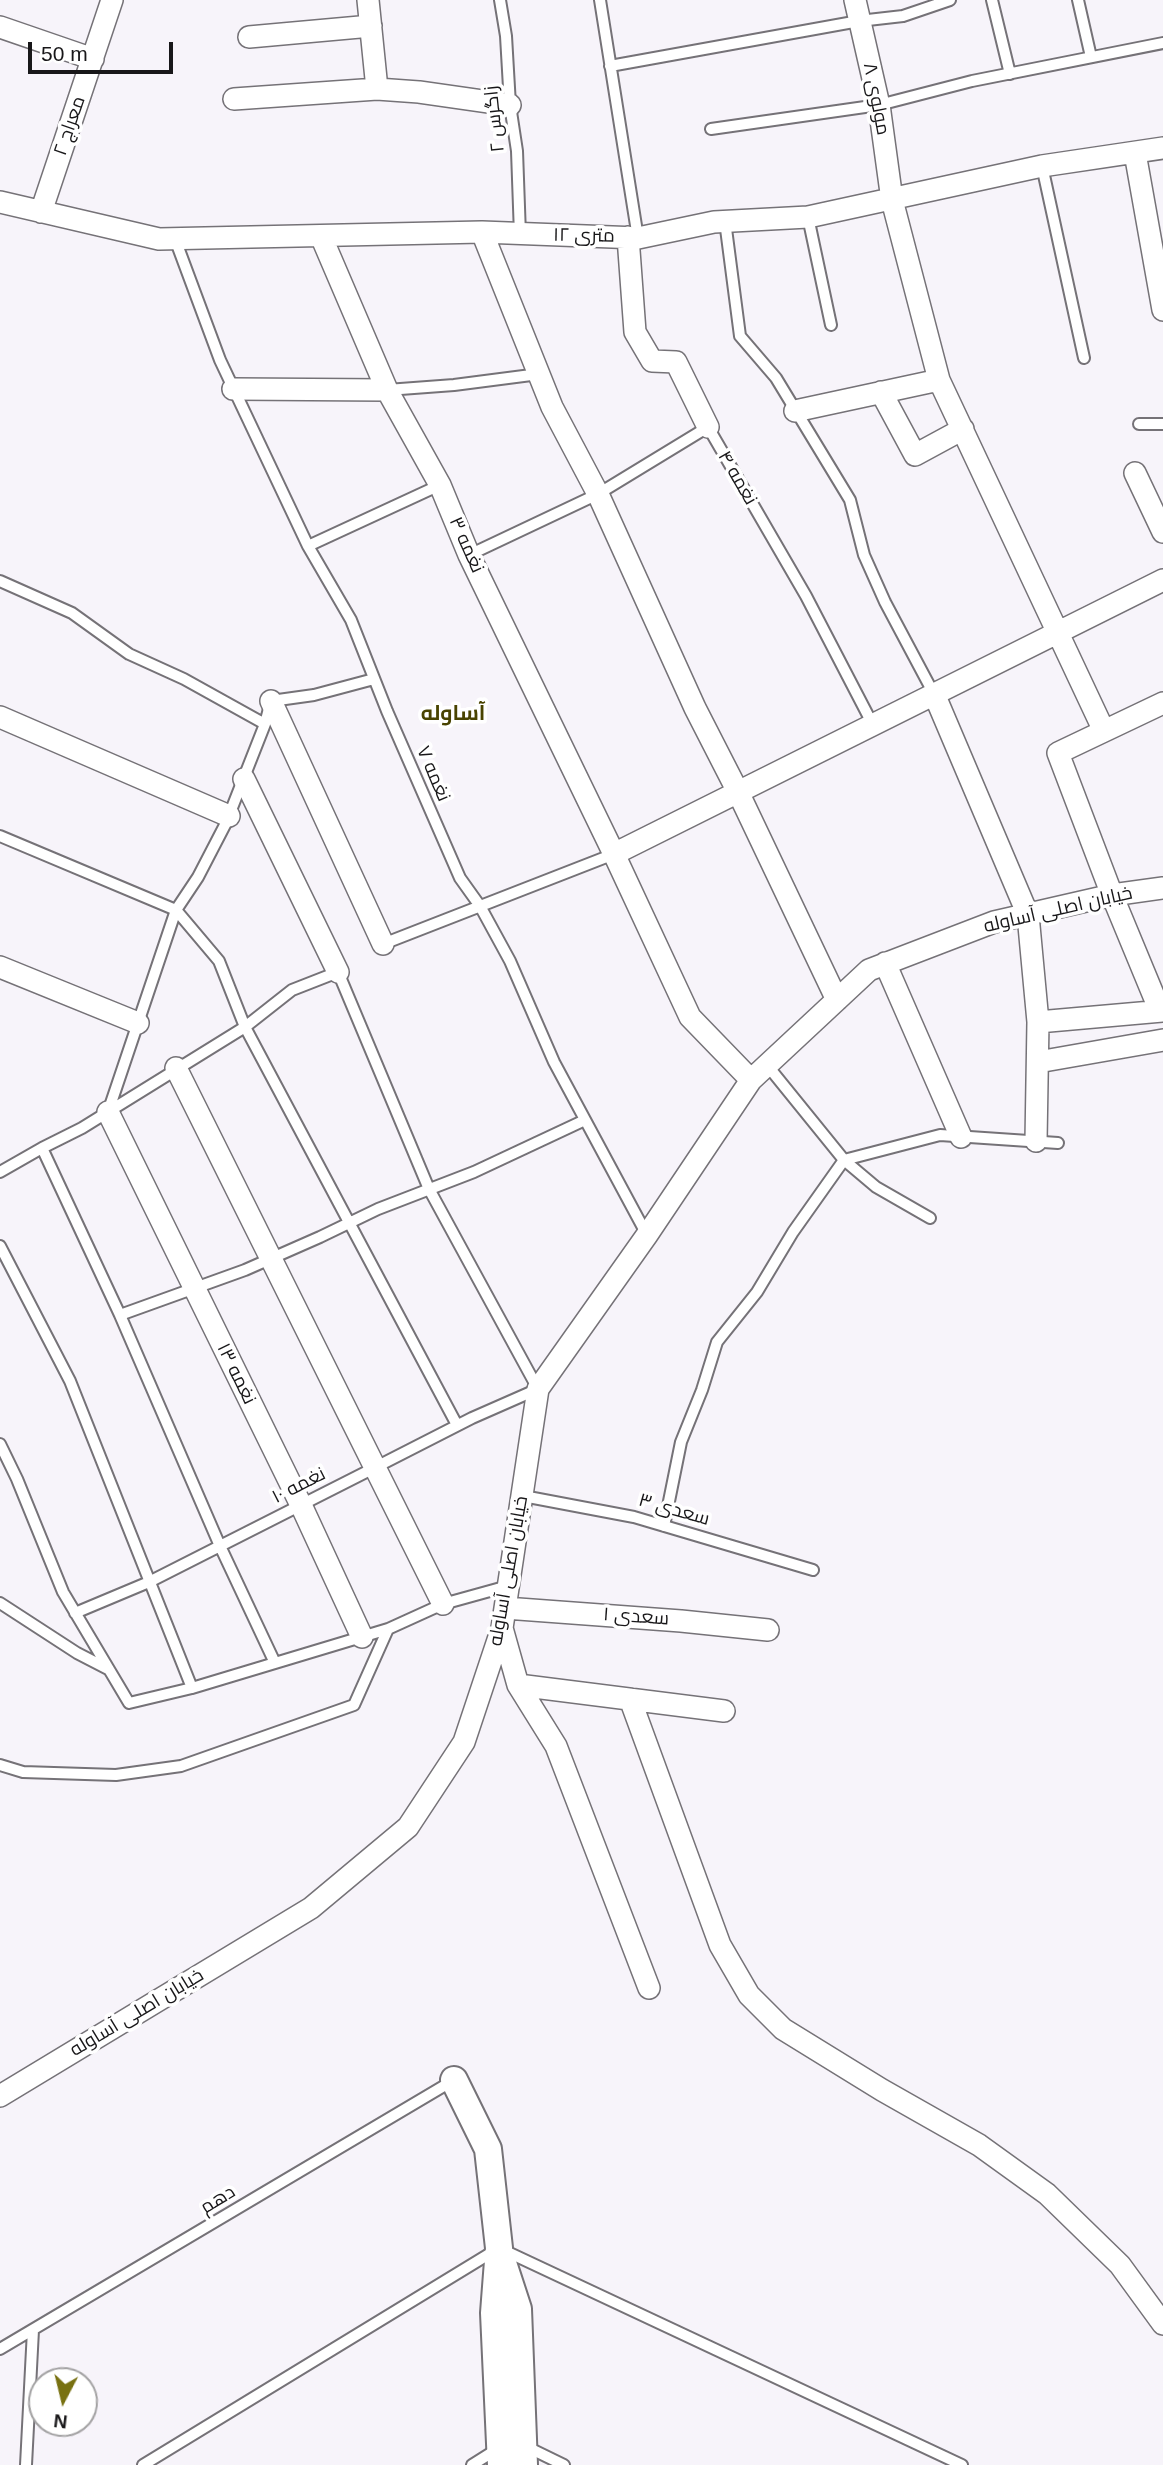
<!DOCTYPE html>
<html>
<head>
<meta charset="utf-8">
<style>
  body { margin:0 }
  #map { position:relative; width:1163px; height:2465px; overflow:hidden; background:#f7f4fa; font-family:Helvetica,sans-serif }
  canvas { display:block }
  .north { position:absolute; left:28px; top:2367px; width:70px; height:70px; box-sizing:border-box; background:#fff; border:2px solid #a3a2a3; border-radius:50%; rotate:187deg; font-size:19px; font-weight:700; line-height:28px; text-align:center; color:#181719 }
  .north::after { content:''; display:block; margin:auto; width:24px; height:32px; background:#787111; clip-path:polygon(50% 0,100% 100%,50% 72%,0 100%) }
  .scale { position:absolute; left:28px; top:42px; width:145px; height:32px; box-sizing:border-box; border:4px solid #181719; border-top:0; padding-left:9px; font-size:21px; line-height:24px; white-space:nowrap; color:#181719; -webkit-text-stroke:5px #fff; paint-order:stroke }
</style>
</head>
<body>
<div id="map">
<canvas width="1163" height="2465"></canvas>
<div class="north">N</div>
<div class="scale">50 m</div>
</div>
<script>
const g = document.querySelector('canvas').getContext('2d');
g.lineJoin = 'round';
const toPath = rows => new Path2D(rows.map(r => 'M' + r).join(''));
function trace(path, color, width, dash) { g.strokeStyle = color; g.lineWidth = width; g.lineCap = dash ? 'butt' : 'round'; g.setLineDash(dash || []); g.stroke(path); }
function label(font, color, halo, rows, align = 'center') {
  g.font = font + ' Helvetica,Cairo,sans-serif'; g.lineWidth = 7; g.setLineDash([]); g.textBaseline = 'middle'; g.strokeStyle = halo; g.fillStyle = color; for (const [text, x, y, turn = 0] of rows) {
    g.save(); g.translate(x, y); g.rotate((+turn || 0) * Math.PI / 180); g.textAlign = isNaN(turn) ? turn : align; if (halo) g.strokeText(text, 0, 0); g.fillText(text, 0, 0); g.restore();
  }
}
const service = toPath([
  [500,0,506,36,510,105,517,151,520,235],
  [600,0,638,238],
  [992,0,1010,74],
  [1078,0,1091,57],
  [610,66,859,21,903,16,950,0],
  [711,129,879,105,972,81,1163,43],
  [1042,166,1084,358],
  [808,217,831,325],
  [725,221,740,336,776,378,850,500,864,555,885,602,935,696],
  [175,239,220,360,308,546,351,620,387,711,460,878,480,906,510,961,554,1062,647,1235],
  [387,390,454,385,539,374],
  [1139,424,1163,424],
  [308,546,440,485],
  [469,555,598,494,708,427,806,596,873,725],
  [0,581,72,613,129,654,184,679,265,724],
  [374,679,314,695,271,701,265,724,226,823,198,877,176,910,219,961,245,1027,457,1425],
  [0,836,176,910,108,1112],
  [383,944,614,854],
  [0,1172,42,1148],
  [930,1218,876,1187,844,1160,940,1135,1058,1143],
  [0,1246,70,1381,192,1688],
  [120,1315,245,1270,320,1237,378,1209,474,1172,585,1120],
  [0,1444,17,1479,63,1592,129,1703,192,1688,388,1629],
  [523,1496,634,1517,813,1570],
  [664,1526,681,1442,702,1390,717,1342,757,1292,793,1232,844,1160,767,1065],
  [0,1603,77,1653,108,1669],
  [75,1613,149,1582,220,1546,376,1467,472,1418,538,1389,429,1189,338,972,292,990,245,1027,82,1128,42,1148,120,1315,220,1546,275,1663],
  [0,1765,23,1772,116,1775,181,1766,354,1705,388,1629,443,1604,508,1586],
  [0,2349,454,2080],
  [525,2446,564,2465],
  [26,2465,33,2330],
  [143,2465,499,2248,962,2465],
  [472,2465,499,2448]
]);
const minor = toPath([
  [368,0,377,89],
  [855,0,879,105,892,200,939,380,1104,731],
  [0,27,93,59],
  [249,37,371,26],
  [234,99,377,89,419,92,510,105],
  [1135,153,1163,310],
  [0,202,159,239,482,232,638,238,714,222,808,217,1042,166,1163,148],
  [41,212,112,0],
  [482,232,552,407,598,494,695,708,738,792,837,1000],
  [321,236,387,390,440,485,469,555,614,854,690,1017,751,1080,869,970,994,922,1112,895,1163,888],
  [628,237,635,332,652,361,676,362,708,427],
  [233,389,387,390],
  [881,392,915,455,963,429],
  [795,411,939,380],
  [1135,473,1163,532],
  [935,696,1028,915,1038,1022,1036,1141],
  [271,701,383,944],
  [0,717,229,816],
  [244,779,338,972],
  [614,854,1163,580],
  [885,963,961,1137],
  [0,967,138,1023],
  [1160,1011,1112,895,1058,753,1163,703],
  [1038,1022,1163,1011],
  [1038,1062,1163,1040],
  [176,1068,443,1604],
  [108,1112,301,1505,362,1637],
  [505,1608,681,1621,768,1630],
  [502,1628,518,1685,556,1746,649,1988],
  [518,1685,724,1711],
  [630,1699,720,1945,749,1995,783,2029,882,2090,979,2145,1047,2194,1120,2265,1163,2324],
  [0,2096,311,1908,408,1827,464,1742,502,1628,538,1389,647,1235,751,1080]
]);
const tertiary = toPath([
  [454,2080,488,2149,499,2248,494,2313,501,2465],
  [503,2263,518,2309,524,2465]
]);
const streetNames = [
  ["مولوی ۸",876,99,79],
  ["زاگرس ۲",495,119,-96],
  ["معراج ۲",70,126,-71],
  ["۱۲ متری",584,236,1],
  ["نغمه ۴",737,478,60],
  ["نغمه ۳",466,545,66],
  ["نغمه ۷",433,774,67],
  ["خیابان اصلی آساوله",1058,910,-13],
  ["نغمه ۱۳",236,1374,64],
  ["نغمه ۱۰",299,1486,-27],
  ["سعدی ۳",674,1510,16],
  ["خیابان اصلی آساوله",509,1571,-80],
  ["سعدی ۱",636,1617,4],
  ["خیابان اصلی آساوله",137,2013,-31],
  ["دهم",218,2200,-31]
];
const neighbourhoodNames = [
  ["آساوله",453,714]
];
trace(service, '#757277', 14);
trace(minor, '#757277', 24);
trace(tertiary, '#757277', 30);
trace(service, '#fff', 10);
trace(minor, '#fff', 21);
trace(tertiary, '#fff', 26);
label('19px', '#181719', '#fff', streetNames);
label('bold 21px', '#494300', '#fff', neighbourhoodNames);
</script>
</body>
</html>
